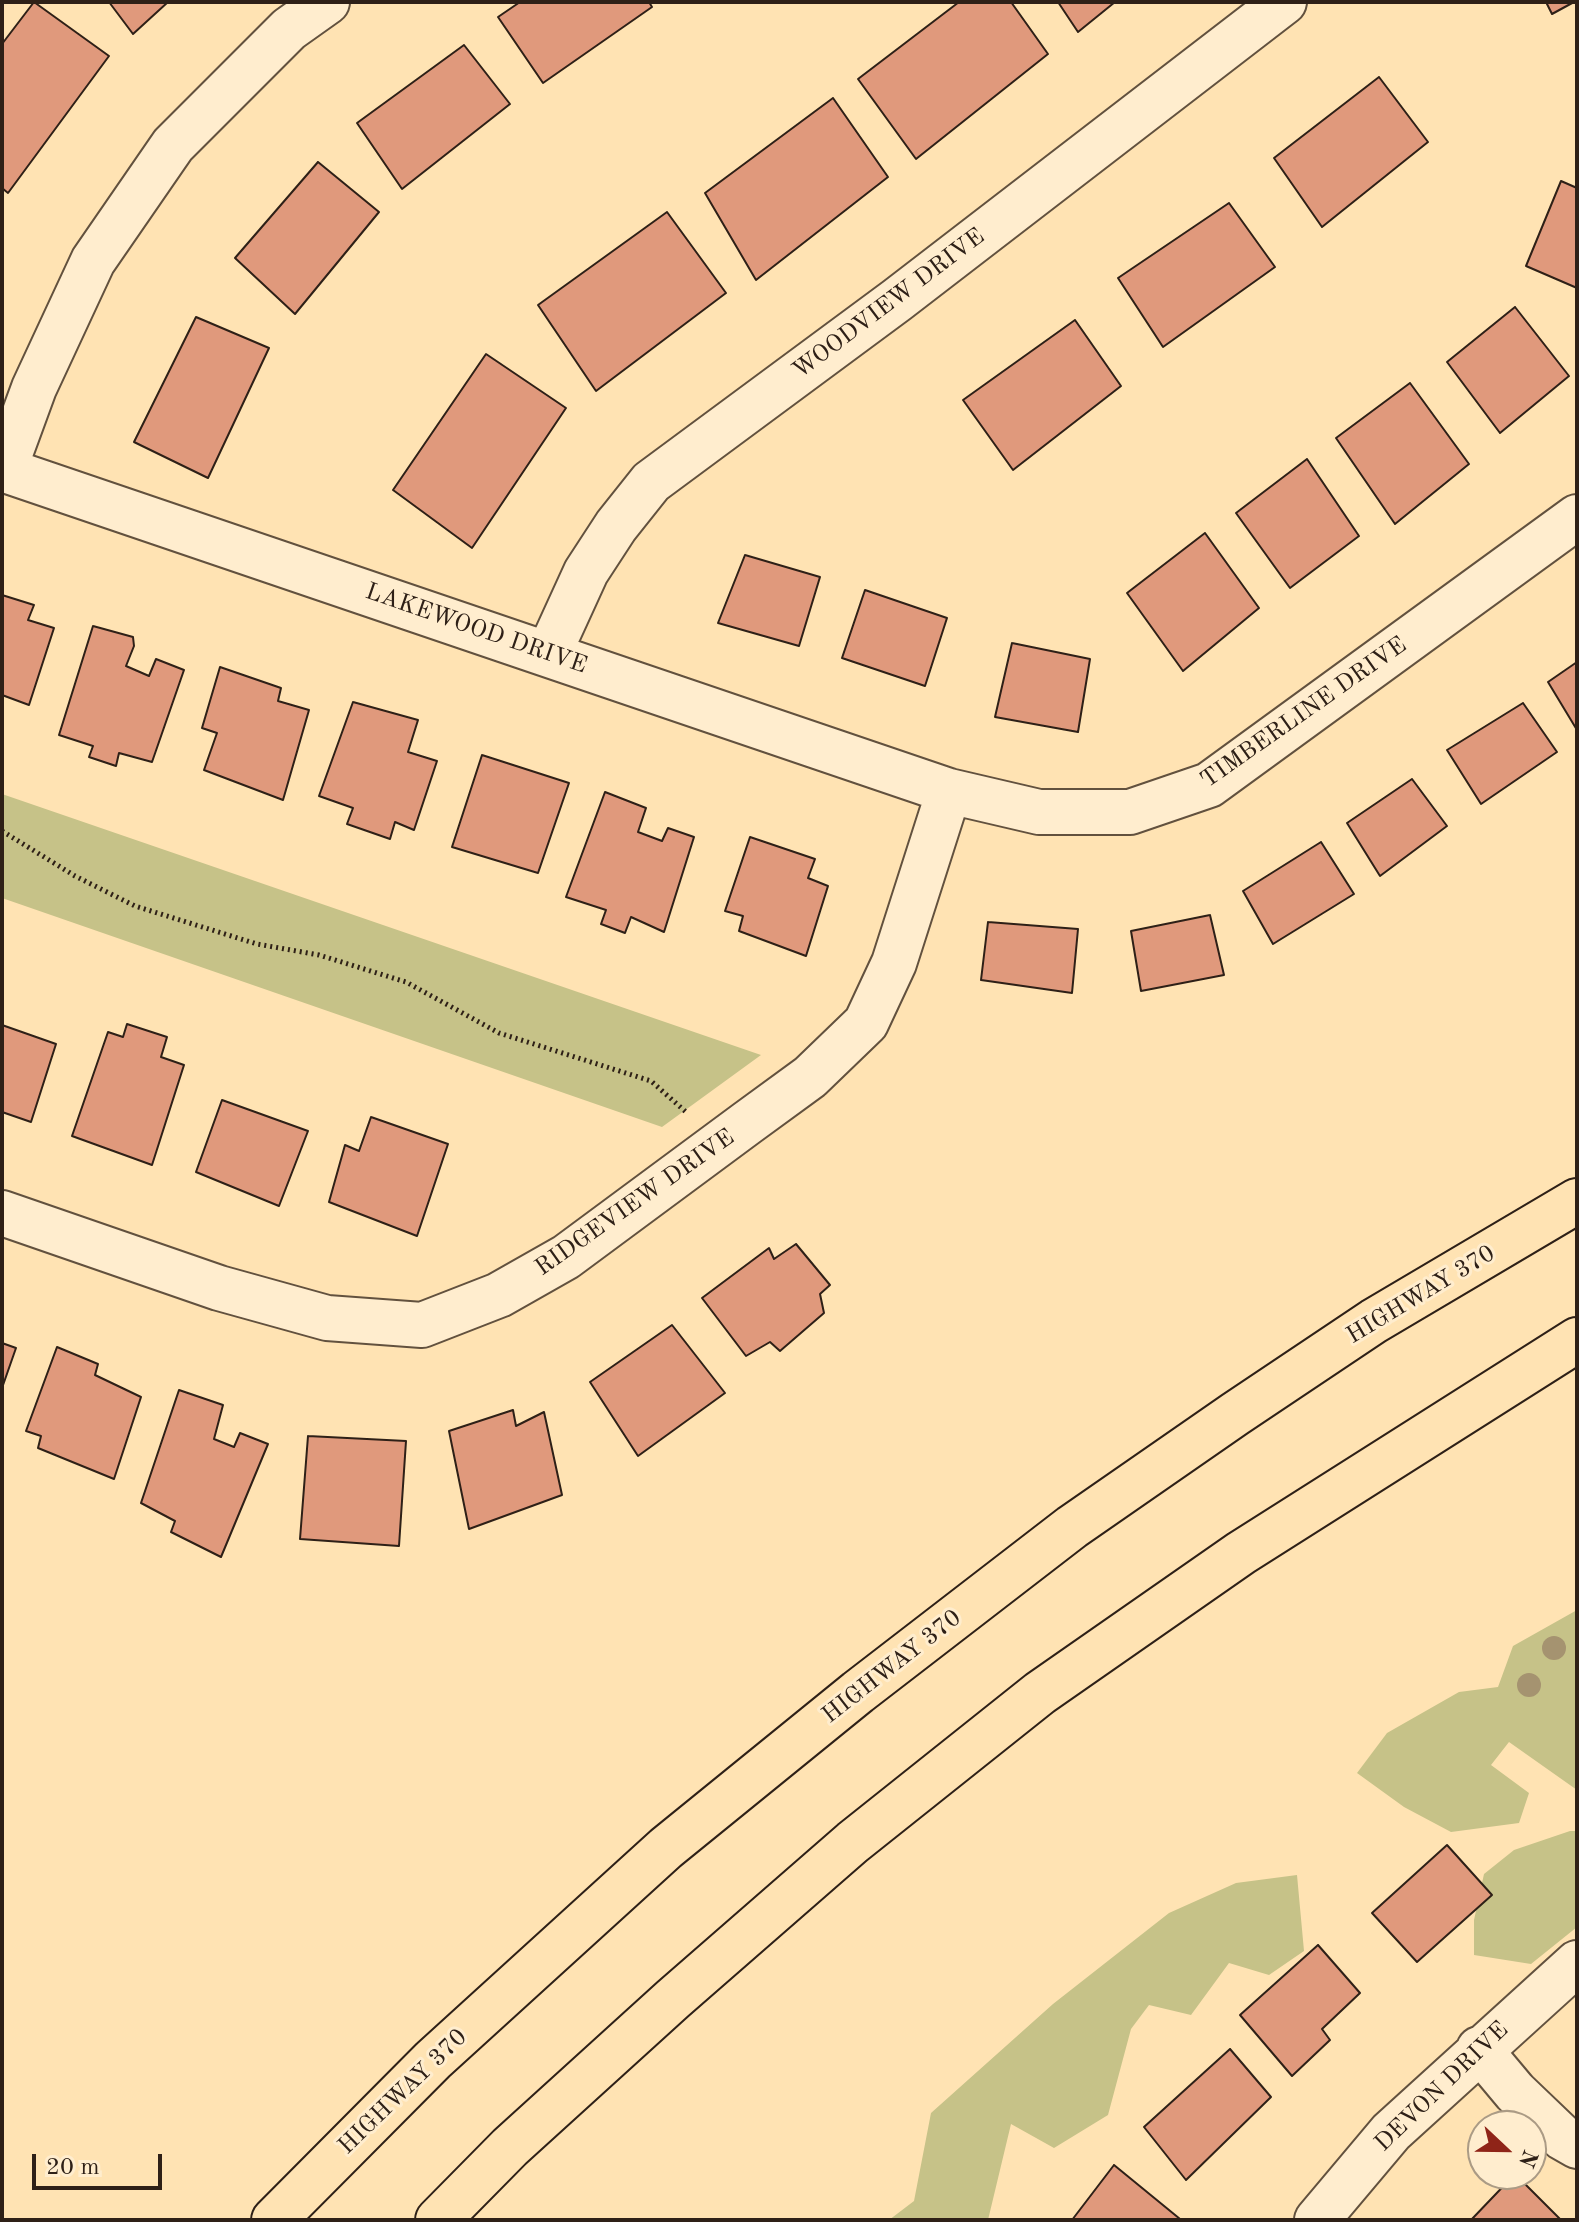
<!DOCTYPE html>
<html>
<head>
<meta charset="utf-8">
<style>
  body { margin:0 }
  #map { position:relative; width:1579px; height:2222px; overflow:hidden; background:#ffe3b3; font-family:"Old Standard TT",serif }
  canvas { display:block }
  .frame { position:absolute; inset:0; border:4px solid #2e2017; pointer-events:none }
  .north { position:absolute; left:1467px; top:2110px; width:80px; height:80px; box-sizing:border-box; background:#ffedce; border:2px solid #ab9b85; border-radius:50%; rotate:112deg; font-size:22px; font-weight:700; line-height:32px; text-align:center; color:#2e2017 }
  .north::after { content:''; display:block; margin:auto; width:28px; height:36px; background:#8f2418; clip-path:polygon(50% 0,100% 100%,50% 72%,0 100%) }
  .scale { position:absolute; left:32px; top:2154px; width:130px; height:36px; box-sizing:border-box; border:4px solid #2e2017; border-top:0; padding-left:10px; font-size:24px; line-height:28px; white-space:nowrap; color:#2e2017; -webkit-text-stroke:6px #ffedce; paint-order:stroke }
</style>
</head>
<body>
<div id="map">
<canvas width="1579" height="2222"></canvas>
<div class="frame"></div>
<div class="north">N</div>
<div class="scale">20 m</div>
</div>
<script>
const g = document.querySelector('canvas').getContext('2d');
g.lineJoin = 'round';
function fill(path, color) { g.fillStyle = color; g.fill(path, 'evenodd'); }
const toPath = rows => new Path2D(rows.map(r => 'M' + r).join(''));
function trace(path, color, width, dash) { g.strokeStyle = color; g.lineWidth = width; g.lineCap = dash ? 'butt' : 'round'; g.setLineDash(dash || []); g.stroke(path); }
function label(font, color, halo, rows, align = 'center') {
  g.font = font + ' "Old Standard TT",serif'; g.lineWidth = 6; g.setLineDash([]); g.textBaseline = 'middle'; g.strokeStyle = halo; g.fillStyle = color; for (const [text, x, y, turn = 0] of rows) {
    g.save(); g.translate(x, y); g.rotate((+turn || 0) * Math.PI / 180); g.textAlign = isNaN(turn) ? turn : align; if (halo) g.strokeText(text, 0, 0); g.fillText(text, 0, 0); g.restore();
  }
}
const green = toPath([
  [2,794,761,1055,662,1127,2,898],
  [1577,1610,1577,1790,1509,1742,1491,1765,1529,1793,1519,1823,1451,1832,1404,1807,1357,1773,1387,1733,1459,1692,1498,1687,1513,1646],
  [1570,1831,1577,1831,1577,1927,1531,1964,1474,1955,1474,1920,1484,1874,1514,1850],
  [1297,1875,1304,1951,1269,1975,1229,1963,1191,2015,1149,2005,1131,2029,1108,2115,1054,2148,1011,2124,988,2220,889,2220,914,2201,931,2113,1053,2004,1169,1913,1236,1883]
]);
const building = toPath([
  [34,2,109,56,8,193,2,188,2,44,34,2],
  [109,2,168,2,133,34,109,2],
  [520,2,649,2,652,7,543,83,498,17,520,2],
  [959,2,1011,2,1048,54,916,159,858,79,959,2],
  [1058,2,1115,2,1078,32,1058,2],
  [1546,2,1574,2,1552,14,1546,2],
  [464,45,510,104,402,189,357,123,464,45],
  [1379,77,1428,142,1322,227,1274,158,1379,77],
  [833,98,888,177,756,280,705,193,833,98],
  [318,162,379,212,295,314,235,258,318,162],
  [1561,181,1577,188,1577,288,1526,266,1561,181],
  [1229,203,1275,267,1163,347,1118,278,1229,203],
  [667,212,726,293,596,391,538,305,667,212],
  [1515,307,1569,376,1500,433,1447,362,1515,307],
  [196,317,269,348,208,478,134,442,196,317],
  [1075,320,1121,386,1013,470,963,400,1075,320],
  [486,354,566,408,472,548,393,490,486,354],
  [1410,383,1469,464,1395,524,1336,438,1410,383],
  [1307,459,1359,536,1290,588,1236,513,1307,459],
  [1205,533,1259,608,1183,671,1127,593,1205,533],
  [745,555,820,577,799,646,718,623,745,555],
  [865,590,947,618,925,686,842,658,865,590],
  [2,595,34,605,28,620,54,628,29,705,2,695,2,595],
  [93,626,133,637,134,646,126,666,149,676,156,659,184,670,152,762,119,753,116,766,89,757,93,746,59,735,93,626],
  [1012,643,1090,659,1078,732,995,717,1012,643],
  [1577,662,1577,730,1548,682,1577,662],
  [220,667,281,688,278,701,309,710,283,800,204,770,217,733,202,728,220,667],
  [353,702,418,720,408,752,437,761,414,830,395,822,390,839,347,824,353,808,319,796,353,702],
  [1523,703,1557,752,1481,804,1447,750,1523,703],
  [482,755,569,783,538,873,452,847,482,755],
  [1412,779,1447,826,1380,876,1347,823,1412,779],
  [605,792,646,808,638,832,662,841,668,828,694,837,664,932,631,917,625,933,601,924,606,910,566,897,605,792],
  [750,837,815,859,808,878,828,886,806,956,739,931,743,916,725,911,750,837],
  [1321,842,1354,894,1273,944,1243,891,1321,842],
  [1210,915,1224,975,1141,991,1131,931,1210,915],
  [988,922,1078,929,1072,993,981,980,988,922],
  [127,1024,167,1037,161,1057,184,1065,152,1165,72,1136,108,1032,123,1037,127,1024],
  [2,1025,56,1044,31,1122,2,1112,2,1025],
  [222,1100,308,1131,279,1206,196,1172,222,1100],
  [371,1117,448,1144,417,1236,329,1202,345,1145,359,1151,371,1117],
  [796,1244,830,1285,820,1294,824,1313,780,1351,770,1342,746,1356,702,1298,769,1248,774,1259,796,1244],
  [672,1325,725,1393,638,1456,590,1382,672,1325],
  [2,1343,16,1348,2,1388,2,1343],
  [57,1347,98,1364,95,1375,141,1397,114,1479,38,1448,41,1436,26,1431,57,1347],
  [179,1390,223,1405,214,1439,234,1447,240,1433,268,1444,221,1557,171,1532,175,1521,141,1503,179,1390],
  [513,1410,516,1426,544,1412,562,1495,469,1529,449,1431,513,1410],
  [308,1436,406,1441,399,1546,300,1539,308,1436],
  [1447,1845,1492,1895,1417,1962,1372,1913,1447,1845],
  [1318,1945,1360,1993,1322,2029,1330,2040,1292,2076,1240,2015,1318,1945],
  [1230,2049,1271,2097,1186,2180,1144,2127,1230,2049],
  [1114,2165,1180,2219,1180,2220,1072,2220,1114,2165],
  [1515,2174,1561,2220,1471,2220,1515,2174]
]);
const path = toPath([
  [2,831,75,876,135,906,257,944,319,955,406,982,499,1033,651,1081,687,1113]
]);
const minor = toPath([
  [2,469,949,791,1039,812,1130,812,1209,785,1577,517],
  [4,470,34,388,93,261,173,145,289,29,327,2],
  [549,653,586,572,616,526,651,482,897,300,1284,2],
  [2,1213,219,1288,327,1318,422,1325,499,1295,566,1257,747,1123,810,1077,866,1023,894,963,949,791],
  [1479,2049,1515,2092,1563,2138,1577,2146],
  [1317,2220,1391,2132,1577,1963]
]);
const highway = toPath([
  [274,2220,433,2060,666,1848,858,1692,1072,1527,1235,1414,1374,1321,1577,1201],
  [438,2220,510,2147,673,1999,853,1842,1040,1693,1241,1553,1577,1340]
]);
const trees = [
  [1554,1648],
  [1529,1685]
];
const streetNames = [
  ["WOODVIEW DRIVE",889,304,-37],
  ["LAKEWOOD DRIVE",476,629,19],
  ["TIMBERLINE DRIVE",1304,713,-35],
  ["RIDGEVIEW DRIVE",635,1203,-35],
  ["HIGHWAY 370",1421,1295,-31],
  ["HIGHWAY 370",892,1667,-38],
  ["DEVON DRIVE",1442,2087,-44],
  ["HIGHWAY 370",403,2092,-44]
];
fill(green, '#c6c288');
fill(building, '#e0997c');
trace(building, '#2e2017', 2);
trace(minor, '#62513e', 48);
trace(highway, '#2e2017', 48);
trace(path, '#2e2017', 5, [2, 4]);
trace(minor, '#ffedce', 44);
trace(highway, '#ffe3b3', 44);
g.fillStyle = '#a59370';
for (const [x, y] of trees) { g.beginPath(); g.arc(x, y, 12, 0, 2 * Math.PI); g.fill(); }
label('24px', '#2e2017', '#ffedce', streetNames);
</script>
</body>
</html>
